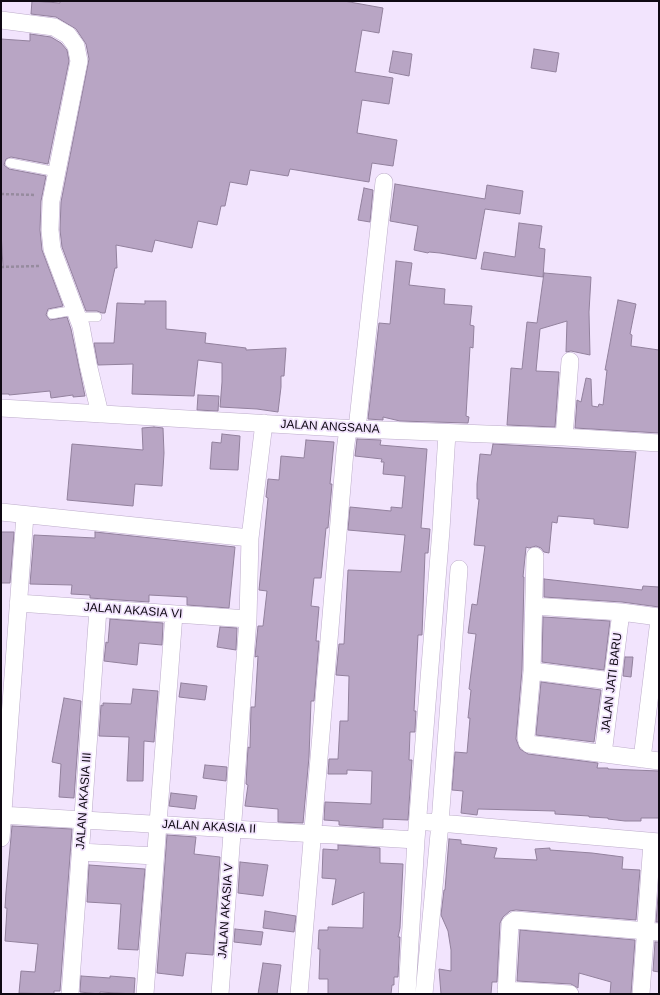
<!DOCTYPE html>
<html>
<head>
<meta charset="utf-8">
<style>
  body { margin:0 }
  #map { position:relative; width:660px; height:995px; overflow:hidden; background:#f2e4fd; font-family:Helvetica,sans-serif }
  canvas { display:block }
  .frame { position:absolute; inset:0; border:2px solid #0f0913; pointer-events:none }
</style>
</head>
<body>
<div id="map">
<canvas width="660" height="995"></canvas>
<div class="frame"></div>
</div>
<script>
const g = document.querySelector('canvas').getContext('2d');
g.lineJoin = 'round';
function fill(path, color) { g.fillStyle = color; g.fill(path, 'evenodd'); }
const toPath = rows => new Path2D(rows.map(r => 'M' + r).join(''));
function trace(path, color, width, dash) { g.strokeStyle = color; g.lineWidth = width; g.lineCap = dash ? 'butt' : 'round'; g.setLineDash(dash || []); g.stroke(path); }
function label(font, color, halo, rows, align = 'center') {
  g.font = font + ' Helvetica,sans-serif'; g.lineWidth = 3.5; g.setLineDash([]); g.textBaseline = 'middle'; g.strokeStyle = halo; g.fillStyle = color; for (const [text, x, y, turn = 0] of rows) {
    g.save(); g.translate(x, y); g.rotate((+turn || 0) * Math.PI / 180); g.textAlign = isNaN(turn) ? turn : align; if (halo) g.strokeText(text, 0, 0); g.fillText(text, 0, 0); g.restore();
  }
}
const building = toPath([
  [32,1,60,3,60,1,344,1,383,8,379,33,362,30,355,72,393,78,389,104,362,100,357,133,397,140,393,166,372,163,369,182,290,169,288,176,250,170,247,185,230,182,225,206,221,206,217,225,198,221,192,248,155,240,152,252,116,245,117,268,115,268,105,313,102,313,97,311,86,311,62,247,60,230,61,202,89,59,86,44,76,29,56,17,31,14,32,1],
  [30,34,51,37,61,43,67,50,69,61,48,164,11,157,6,159,4,165,9,169,46,176,41,201,40,230,42,250,63,306,48,309,46,315,50,320,67,317,71,329,85,396,73,397,73,395,51,398,50,391,9,395,9,394,1,394,1,267,3,267,1,232,1,39,30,41,30,34],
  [534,49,559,53,556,72,531,68,534,49],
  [393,51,412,54,409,76,389,72,393,51],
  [395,184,485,199,487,185,523,191,520,214,485,209,476,259,440,253,429,252,428,253,414,250,418,226,390,221,395,184],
  [364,188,373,190,370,222,358,220,364,188],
  [519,223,542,226,539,248,545,249,543,277,481,269,484,252,515,257,519,223],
  [396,261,412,263,409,285,445,289,444,304,472,306,470,325,474,326,473,348,470,347,466,416,469,417,468,423,400,421,383,417,383,420,368,419,379,323,390,324,396,261],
  [544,273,591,277,589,312,590,355,571,351,566,352,567,321,540,329,536,371,559,372,555,427,507,425,511,368,522,369,527,322,537,323,544,273],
  [618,300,636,304,630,334,632,335,631,346,659,350,659,433,575,428,577,400,581,402,586,378,591,379,592,406,598,407,599,404,603,405,607,370,605,370,618,300],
  [145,301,166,301,166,329,206,333,205,343,246,348,246,350,286,348,284,376,281,376,281,387,278,412,257,409,220,407,222,382,222,363,198,360,194,396,132,394,133,364,98,365,94,343,114,343,117,303,145,304,145,301],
  [198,395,219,396,218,411,197,410,198,395],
  [154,427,163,428,164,453,162,486,135,484,133,506,67,500,72,444,143,450,142,428,154,427],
  [222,434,240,436,238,470,210,469,212,442,221,443,222,434],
  [357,439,381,440,380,445,427,449,421,528,430,529,428,553,425,553,422,635,418,635,414,711,416,711,415,730,415,732,410,732,409,760,412,760,408,820,383,819,383,828,339,825,339,821,324,820,325,802,371,804,372,771,347,770,347,774,328,774,329,759,338,759,340,721,348,721,349,676,336,675,339,644,344,644,348,570,401,572,405,535,348,530,350,507,391,511,391,507,402,508,405,476,383,474,384,462,381,462,382,459,355,456,357,439],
  [306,440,334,442,330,484,332,484,328,528,326,528,321,578,314,578,311,606,319,607,316,641,319,641,314,701,311,701,309,757,303,823,278,822,278,809,245,806,248,785,246,784,248,747,250,748,251,707,255,707,258,656,255,657,258,626,263,626,267,591,259,590,268,498,266,497,268,479,279,480,281,456,304,458,306,440],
  [493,444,636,452,628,528,594,524,594,519,558,516,557,523,552,522,549,553,544,552,541,548,536,546,529,548,526,547,523,577,524,577,522,670,516,739,520,749,528,754,598,763,597,768,608,768,608,769,659,771,659,818,641,818,641,821,625,821,608,819,608,818,589,817,589,816,555,814,555,811,478,809,477,815,461,813,463,791,452,790,455,752,467,753,470,718,468,718,471,690,469,689,476,634,468,633,472,604,477,605,485,546,474,545,479,499,477,499,477,484,480,454,491,455,493,444],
  [1,532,14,532,10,583,1,583,1,532],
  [95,532,235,547,229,608,187,605,187,597,149,595,149,602,90,598,90,595,71,594,72,585,30,584,34,535,95,538,95,532],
  [544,579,642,590,643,586,659,587,659,607,622,602,544,597,544,579],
  [543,617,610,621,604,670,542,662,543,617],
  [110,619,163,623,162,645,139,643,137,665,104,661,106,642,108,643,110,619],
  [220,627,237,628,236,650,217,647,220,627],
  [625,657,633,657,631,677,623,676,625,657],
  [541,682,601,690,594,742,536,735,541,682],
  [181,683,207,686,205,700,179,697,181,683],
  [133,689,158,691,154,742,144,741,143,781,127,781,129,737,99,736,101,705,103,706,103,703,131,704,133,689],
  [64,698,81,701,74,798,59,797,61,764,52,762,64,698],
  [205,765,227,767,226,781,203,778,205,765],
  [171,793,197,796,195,809,169,806,171,793],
  [12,826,72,829,60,991,54,991,54,994,19,993,21,971,35,972,38,944,5,941,7,908,5,908,6,892,12,826],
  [167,835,196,837,194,854,220,857,213,955,186,953,183,976,157,973,167,835],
  [449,839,461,840,461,844,497,848,494,858,537,860,535,849,550,848,550,850,592,853,623,857,622,869,640,870,636,920,516,910,510,911,503,917,500,923,497,982,492,982,491,994,441,994,439,969,451,971,451,950,448,931,441,915,444,890,445,890,449,839],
  [338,845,380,848,380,863,403,864,400,928,398,937,400,937,398,977,394,977,394,985,392,985,391,994,328,994,328,979,319,979,320,949,318,949,319,930,328,930,328,927,363,928,364,892,332,905,336,879,322,878,323,849,338,850,338,845],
  [240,862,268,865,263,896,238,893,240,862],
  [89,865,145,869,138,950,118,949,121,904,87,902,89,865],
  [659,884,659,922,656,922,659,884],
  [265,911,296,916,294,932,263,928,265,911],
  [235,929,263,932,261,945,234,942,235,929],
  [520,930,635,940,631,994,610,994,611,982,579,973,578,988,571,984,517,981,520,930],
  [655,942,659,942,659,972,653,971,655,942],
  [263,963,281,965,277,994,258,994,263,963],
  [81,976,110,978,110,976,135,978,134,994,100,992,100,994,80,992,81,976]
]);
const path = toPath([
  [1,194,36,195],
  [1,267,40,266]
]);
const service = toPath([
  [10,163,57,172],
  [52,314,75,310],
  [78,317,97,317]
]);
const minor = toPath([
  [1,20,54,27,68,35,76,46,79,61,51,201,50,230,52,249,81,326,88,364,100,414],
  [1,408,357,429,564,437,659,443],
  [357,429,384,182],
  [564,437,570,361],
  [1,512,250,538,248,619,220,994],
  [250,538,264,423],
  [535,556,532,671,526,737,527,742,529,744,659,761],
  [18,603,248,619],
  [534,606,621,612,659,617],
  [532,671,612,681],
  [603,754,621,612],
  [642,759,659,620],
  [1,815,416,840],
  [428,822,659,842],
  [1,838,25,515],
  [80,852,155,856],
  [506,990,570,994],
  [70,994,98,609],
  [145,994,174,614],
  [299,994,345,451,348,429],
  [407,994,416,840,441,530,447,433],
  [424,994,440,823,459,569],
  [506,994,510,924,512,922,515,920,659,932],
  [641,994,652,842]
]);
const streetNames = [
  ["JALAN ANGSANA",330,427,3],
  ["JALAN AKASIA VI",133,611,4],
  ["JALAN JATI BARU",612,683,-83],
  ["JALAN AKASIA III",84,801,-86],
  ["JALAN AKASIA II",209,827,3],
  ["JALAN AKASIA V",226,911,-86]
];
fill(building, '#b8a5c4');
trace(building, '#92819d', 1);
trace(service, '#bcacc9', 10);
trace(minor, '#bcacc9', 18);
trace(path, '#968b9e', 2.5, [3, 2]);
trace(service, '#fff', 9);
trace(minor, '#fff', 17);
label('12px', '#0f0913', '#f2e4fd', streetNames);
</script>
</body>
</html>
